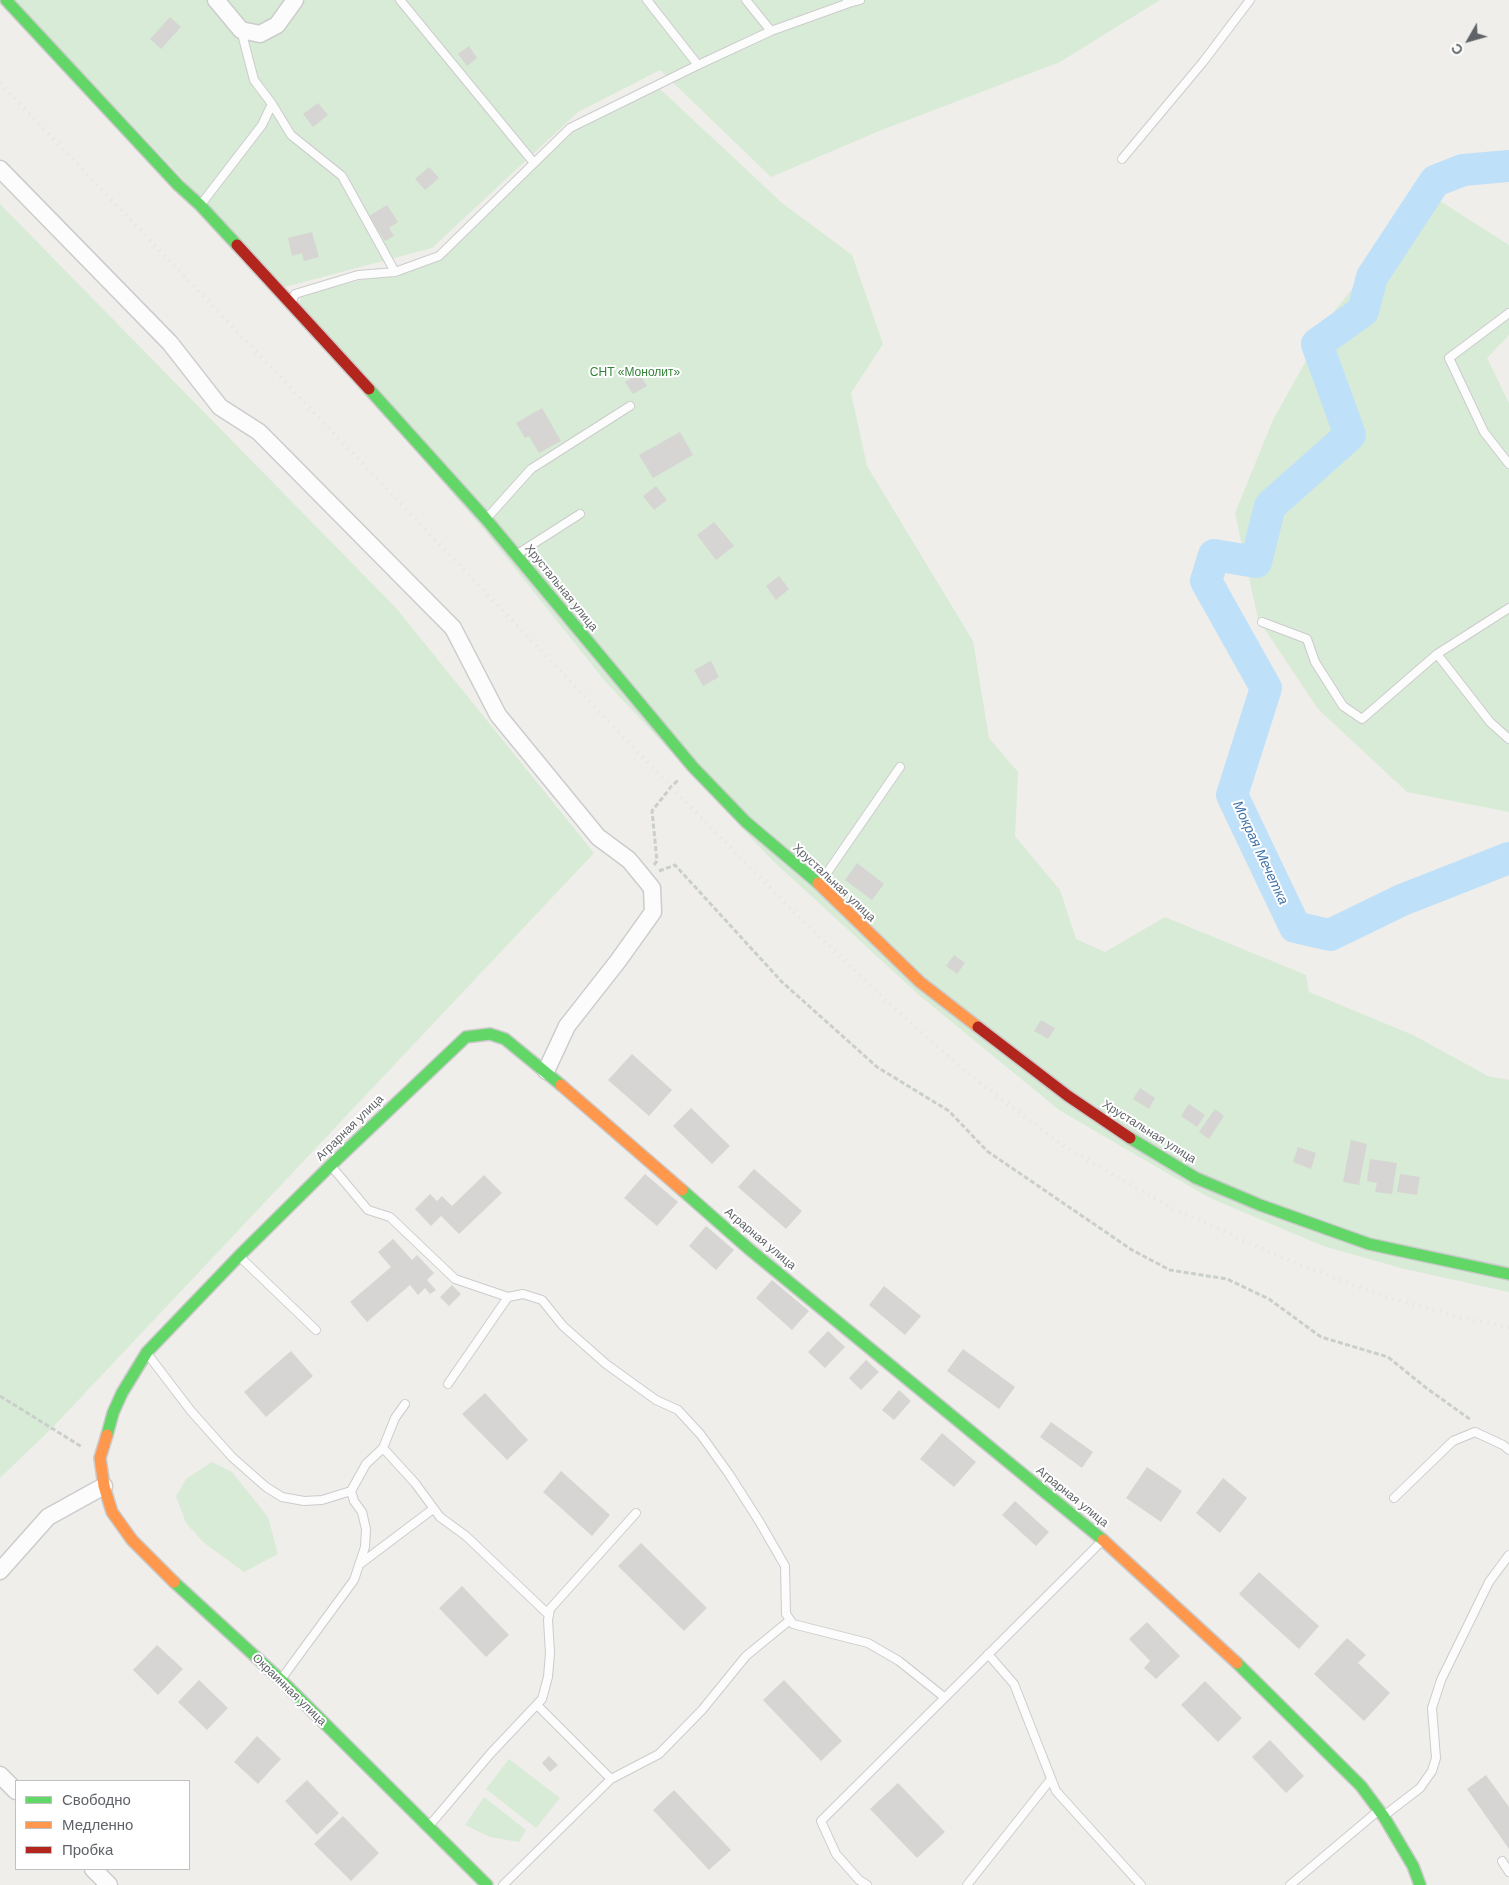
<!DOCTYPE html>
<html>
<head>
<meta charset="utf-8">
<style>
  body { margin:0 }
  #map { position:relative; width:1509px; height:1885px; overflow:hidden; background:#efeeea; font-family:Helvetica,sans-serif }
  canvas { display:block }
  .legend { position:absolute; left:15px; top:1780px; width:175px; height:90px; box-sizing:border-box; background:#fff; border:1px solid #bfc1c3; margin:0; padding:6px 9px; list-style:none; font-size:15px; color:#5f6368 }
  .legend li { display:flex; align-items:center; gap:10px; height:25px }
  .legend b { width:25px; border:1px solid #bfc1c3 }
  .north { position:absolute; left:1444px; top:15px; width:50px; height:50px; -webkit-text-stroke:4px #fff; paint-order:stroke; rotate:232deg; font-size:14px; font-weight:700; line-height:20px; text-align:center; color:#5f6368 }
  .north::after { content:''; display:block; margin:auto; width:18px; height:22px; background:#5f6368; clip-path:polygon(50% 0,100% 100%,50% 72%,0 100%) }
</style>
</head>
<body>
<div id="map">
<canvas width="1509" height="1885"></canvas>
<ul class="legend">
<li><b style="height:6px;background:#63d668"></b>Свободно</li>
<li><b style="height:6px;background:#ff974d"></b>Медленно</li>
<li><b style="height:6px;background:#b3261e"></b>Пробка</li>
</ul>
<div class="north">С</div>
</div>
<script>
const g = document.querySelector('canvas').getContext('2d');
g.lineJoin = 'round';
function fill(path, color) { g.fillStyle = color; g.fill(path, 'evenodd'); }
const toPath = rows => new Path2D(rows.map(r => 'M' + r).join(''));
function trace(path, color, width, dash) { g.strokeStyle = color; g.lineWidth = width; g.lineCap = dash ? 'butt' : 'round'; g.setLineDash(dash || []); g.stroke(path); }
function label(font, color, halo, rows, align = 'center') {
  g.font = font + ' Helvetica,sans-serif'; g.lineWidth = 4; g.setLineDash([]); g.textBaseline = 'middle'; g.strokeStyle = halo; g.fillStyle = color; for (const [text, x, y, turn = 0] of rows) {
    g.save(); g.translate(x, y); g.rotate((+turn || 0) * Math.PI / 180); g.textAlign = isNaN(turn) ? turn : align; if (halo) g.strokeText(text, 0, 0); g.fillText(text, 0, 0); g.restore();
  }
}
const green = toPath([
  [14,0,1160,0,1060,62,884,129,771,177,660,70,578,112,432,248,285,287],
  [658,87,782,203,852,255,883,344,851,393,867,466,973,641,989,738,1018,772,1015,836,1060,890,1076,939,1105,952,1165,917,1306,975,1309,992,1413,1035,1488,1076,1509,1080,1509,1292,1401,1268,1323,1246,1210,1198,1059,1110,919,995,771,859,605,681,485,531,297,314,301,295,440,260,571,133],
  [1429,194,1509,245,1509,335,1487,358,1509,403,1509,812,1407,792,1318,709,1258,619,1235,513,1273,420,1332,314],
  [0,204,396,608,594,853,52,1428,0,1478],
  [212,1462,232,1472,268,1517,278,1554,244,1572,203,1542,186,1523,176,1496,186,1479],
  [509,1759,560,1798,536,1828,486,1789],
  [484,1797,526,1830,519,1842,490,1837,465,1825]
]);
const river = toPath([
  [1509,166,1463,170,1435,181,1372,277,1363,311,1317,344,1350,435,1270,506,1256,562,1214,555,1206,581,1266,688,1232,795,1295,927,1330,935,1402,900,1509,858]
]);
const building = toPath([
  [170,17,181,27,161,49,150,39],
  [469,46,477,58,467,66,458,54],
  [318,103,328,115,313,127,303,114],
  [429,167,439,178,425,190,415,179],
  [387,205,398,222,389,228,394,236,385,241,369,216],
  [312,232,319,257,304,261,302,253,292,256,288,238],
  [639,373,647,386,633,394,625,382],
  [542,408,561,441,539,453,529,436,525,438,516,423],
  [680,432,693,455,653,478,639,455],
  [656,486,667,500,654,510,643,496],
  [714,522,734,546,716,560,697,535],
  [779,576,789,589,776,600,766,586],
  [711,661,719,677,703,686,694,670],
  [857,863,884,884,872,900,845,880],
  [954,955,965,963,957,974,946,966],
  [1041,1020,1055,1028,1048,1039,1034,1031],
  [632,1054,672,1090,649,1116,608,1080],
  [1140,1088,1155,1098,1149,1109,1133,1099],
  [1189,1104,1205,1115,1197,1127,1181,1116],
  [691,1108,730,1146,712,1164,673,1126],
  [1215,1109,1224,1116,1209,1139,1199,1132],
  [1351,1140,1367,1144,1359,1185,1343,1182],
  [1298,1147,1316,1153,1311,1169,1293,1162],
  [1370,1159,1397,1163,1392,1194,1375,1192,1377,1183,1367,1181],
  [754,1169,802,1211,786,1229,738,1187],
  [645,1174,678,1202,657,1226,624,1198],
  [1400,1174,1420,1177,1417,1195,1397,1192],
  [484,1175,502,1193,459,1234,441,1216,431,1226,415,1209,430,1194,437,1201,442,1196,452,1206],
  [706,1226,734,1250,716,1270,689,1246],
  [393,1239,412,1260,417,1255,434,1273,427,1280,436,1290,430,1294,425,1288,418,1295,410,1285,367,1322,350,1302,391,1267,378,1252],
  [772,1280,809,1311,792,1330,756,1298],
  [452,1285,461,1294,449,1306,440,1297],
  [884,1286,921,1316,905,1335,869,1305],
  [828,1331,845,1347,825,1368,808,1352],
  [963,1349,1015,1387,999,1409,947,1371],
  [291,1351,313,1376,266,1417,244,1392],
  [866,1360,879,1372,861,1390,849,1378],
  [899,1390,911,1401,894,1420,882,1410],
  [485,1393,528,1440,507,1460,462,1414],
  [1051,1422,1093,1452,1082,1468,1040,1437],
  [942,1433,976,1462,954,1487,920,1459],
  [1147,1467,1182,1491,1161,1522,1126,1498],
  [561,1471,610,1515,592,1536,543,1492],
  [1223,1478,1247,1498,1220,1533,1196,1513],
  [1015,1501,1049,1532,1036,1546,1002,1515],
  [641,1543,707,1608,684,1631,618,1566],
  [1259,1572,1319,1626,1299,1649,1239,1594],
  [462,1586,509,1635,486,1657,439,1608],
  [1147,1622,1180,1656,1156,1679,1144,1668,1150,1661,1129,1639],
  [1347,1638,1366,1655,1358,1663,1390,1693,1364,1721,1314,1674],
  [157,1645,183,1669,158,1695,133,1670],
  [199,1680,228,1708,207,1730,178,1702],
  [784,1680,842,1741,821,1761,763,1700],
  [1205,1681,1242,1718,1218,1742,1181,1705],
  [257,1736,281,1759,258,1784,234,1762],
  [1270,1740,1304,1776,1286,1793,1252,1757],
  [549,1756,558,1765,550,1772,542,1763],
  [1486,1775,1509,1807,1509,1849,1467,1789],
  [307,1780,339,1813,317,1835,285,1801],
  [898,1783,945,1832,917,1858,870,1809],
  [674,1790,731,1850,709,1870,653,1810],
  [343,1816,379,1853,351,1881,314,1844]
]);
const path = toPath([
  [654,865,657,861,652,811,671,787,678,780],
  [659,871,675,865,782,982,877,1067,949,1111,987,1151,1132,1250,1170,1270,1227,1279,1269,1299,1321,1337,1388,1357,1425,1387,1471,1420],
  [0,1396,82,1447]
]);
const lane = toPath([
  [400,0,534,163],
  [647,0,698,65],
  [746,0,771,31],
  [849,3,860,0],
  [241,30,254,80,272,104,291,135,342,176,395,272],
  [1122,159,1203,62,1250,0],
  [202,203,262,125,272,104],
  [292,301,295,294,358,275,395,272,439,256,570,128,698,65,771,31,849,3,847,0],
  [1509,313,1449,358,1484,432,1509,464],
  [487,518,531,469,630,406],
  [519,553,580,514],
  [1509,608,1437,654,1490,722,1509,739],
  [1262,622,1307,639,1315,662,1343,706,1362,719,1437,654],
  [820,883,900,767],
  [332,1167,368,1210,390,1217,455,1279,508,1297],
  [240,1257,316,1330],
  [149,1356,191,1411,232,1457,266,1487,282,1497,304,1501,322,1500,351,1491],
  [448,1384,508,1297,523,1294,542,1300,563,1326,606,1364,656,1400,678,1410,701,1435,729,1474,759,1521,785,1566,786,1614,793,1624,868,1643,899,1661,944,1697],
  [383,1448,415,1483,440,1517,466,1536,549,1615],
  [1394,1498,1453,1441,1475,1432,1503,1445,1509,1450],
  [360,1564,433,1509],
  [988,1654,1014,1684,1056,1791,1141,1885],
  [282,1678,354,1580,365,1547,366,1529,362,1512,354,1501,351,1491,366,1464,383,1448,395,1418,405,1404],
  [537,1705,611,1779],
  [1385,1815,1420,1788,1432,1771,1436,1758,1432,1708,1441,1680,1489,1582,1509,1555],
  [429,1826,491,1753,542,1699,548,1677,550,1653,548,1620,550,1609,636,1513],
  [1502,1861,1509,1872],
  [503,1885,611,1779,659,1754,702,1710,746,1656,790,1620],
  [867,1885,859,1880,836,1854,821,1821,1102,1541],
  [967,1885,1051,1779],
  [1290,1885,1378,1811]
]);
const street = toPath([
  [216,0,241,30,260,34,277,25,295,0],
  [0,169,170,343,220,407,259,432,453,628,498,715,598,837,629,860,652,888,653,912,618,961,567,1026,546,1071],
  [0,1571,48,1517,104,1486],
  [0,1775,16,1791],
  [93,1869,109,1885]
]);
const fast = toPath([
  [6,0,178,185,200,205,237,245],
  [369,389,486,519,693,767,746,822,818,883],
  [1130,1138,1196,1178,1260,1205,1369,1244,1509,1274],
  [682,1190,749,1249,1103,1540],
  [107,1435,113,1413,122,1393,147,1352,239,1256,331,1165,466,1037,490,1034,505,1039,561,1085],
  [174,1582,281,1680,487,1885],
  [1237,1663,1361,1786,1384,1817,1413,1866,1420,1885]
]);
const slow = toPath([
  [818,883,920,982,978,1027],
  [561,1085,682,1190],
  [107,1435,100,1458,104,1486,112,1512,132,1540,174,1582],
  [1103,1540,1237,1663]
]);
const jam = toPath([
  [237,245,369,389],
  [978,1027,1068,1096,1130,1138]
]);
const rail = toPath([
  [0,83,671,787,798,916,892,1006,973,1078,1067,1148,1170,1207,1273,1254,1377,1294,1463,1318,1509,1327]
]);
const parkNames = [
  ["СНТ «Монолит»",635,373]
];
const streetNames = [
  ["Хрустальная улица",561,588,51],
  ["Хрустальная улица",834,883,43],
  ["Аграрная улица",350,1128,-44],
  ["Хрустальная улица",1149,1132,32],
  ["Аграрная улица",760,1239,40],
  ["Аграрная улица",1072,1497,39],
  ["Окраинная улица",289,1690,44]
];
const waterNames = [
  ["Мокрая Мечетка",1260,853,65]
];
fill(green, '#d8ebd6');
trace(river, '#bfe0f9', 32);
fill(building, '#d6d5d3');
trace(lane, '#cbcccc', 10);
trace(street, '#cbcccc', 19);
trace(fast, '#cacacb', 14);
trace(slow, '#cacacb', 14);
trace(jam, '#cacacb', 14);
trace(path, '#cacfcc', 3, [5, 2.5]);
trace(lane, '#fdfcfc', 8);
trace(street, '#fdfcfc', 16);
trace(fast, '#63d668', 11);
trace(slow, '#ff974d', 11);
trace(jam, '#b3261e', 11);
trace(rail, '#e4e4e4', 4, [1, 6]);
label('12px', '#348238', '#fff', parkNames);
label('12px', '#5f6368', '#fff', streetNames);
label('italic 14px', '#4174aa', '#fff', waterNames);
</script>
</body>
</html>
